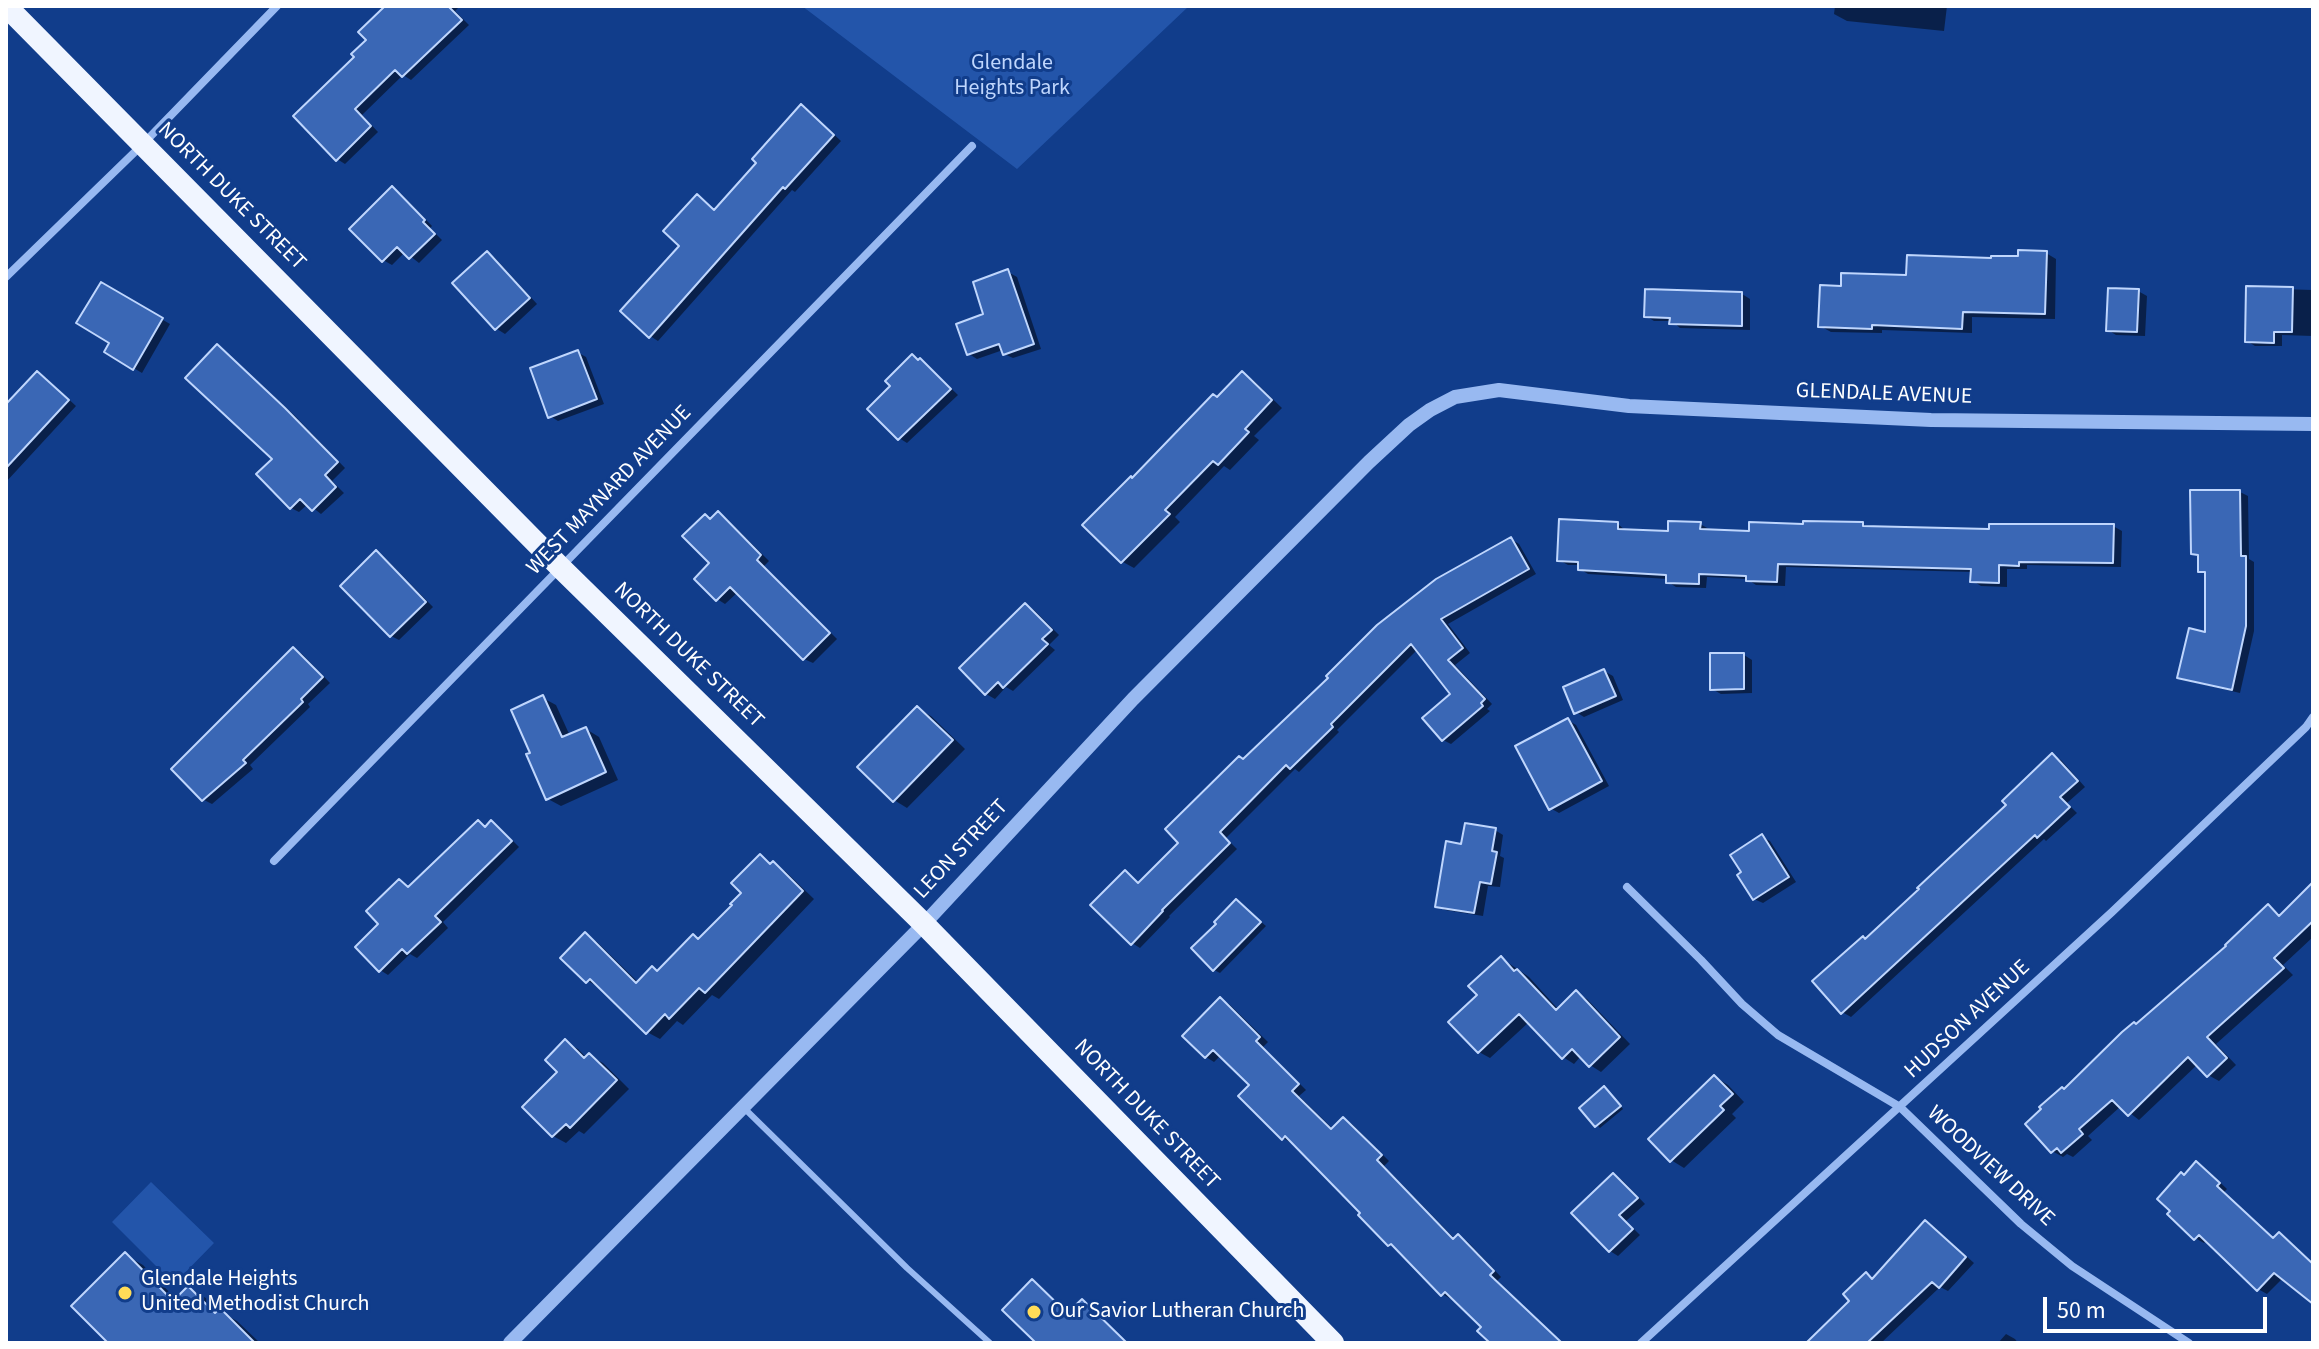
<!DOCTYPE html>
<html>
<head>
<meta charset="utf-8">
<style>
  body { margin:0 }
  #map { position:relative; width:2319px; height:1349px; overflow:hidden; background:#113d8b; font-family:"Source Sans 3",sans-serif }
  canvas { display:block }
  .frame { position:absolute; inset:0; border:8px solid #fff; pointer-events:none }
  .scale { position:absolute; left:2043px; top:1297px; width:224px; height:36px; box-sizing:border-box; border:4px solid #fff; border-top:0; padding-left:10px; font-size:24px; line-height:28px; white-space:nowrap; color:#fff; -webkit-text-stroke:6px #113d8b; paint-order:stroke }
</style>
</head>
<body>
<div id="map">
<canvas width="2319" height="1349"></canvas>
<div class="frame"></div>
<div class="scale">50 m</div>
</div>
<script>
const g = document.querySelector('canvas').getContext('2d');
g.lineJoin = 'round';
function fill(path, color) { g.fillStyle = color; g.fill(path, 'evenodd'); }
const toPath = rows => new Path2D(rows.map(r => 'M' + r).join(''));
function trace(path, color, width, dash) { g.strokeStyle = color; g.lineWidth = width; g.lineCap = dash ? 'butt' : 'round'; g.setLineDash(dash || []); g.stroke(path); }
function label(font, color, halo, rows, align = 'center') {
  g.font = font + ' "Source Sans 3",sans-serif'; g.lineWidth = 6; g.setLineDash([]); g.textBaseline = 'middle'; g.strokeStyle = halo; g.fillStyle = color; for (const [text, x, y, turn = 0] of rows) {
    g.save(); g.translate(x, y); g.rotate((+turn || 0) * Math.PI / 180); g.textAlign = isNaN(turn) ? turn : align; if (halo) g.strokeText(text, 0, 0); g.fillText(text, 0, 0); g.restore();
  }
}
const green = toPath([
  [802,6,1189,6,1017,169],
  [151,1182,214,1243,174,1284,112,1222]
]);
const shadow = toPath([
  [388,6,460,6,455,11,469,25,411,80,403,75,362,115,378,132,345,164,337,159,357,57],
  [1835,6,1947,6,1944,31,1847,21,1834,14],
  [801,107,810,112,841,141,795,192,792,190,658,341,650,336,682,246,697,196,716,211,759,163],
  [392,189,401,194,432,226,430,228,442,240,419,263,405,252,392,265,383,260],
  [487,253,495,258,537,304,505,334,497,329,455,283],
  [2046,253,2056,259,2055,319,1972,317,1972,333,1882,330,1882,333,1831,332,1820,326,1843,288,1908,277,1993,260],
  [1008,272,1017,277,1041,349,1013,358,1004,354,1003,350,977,359,969,354],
  [101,284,170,324,142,373,107,352,112,342],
  [2248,288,2313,290,2313,336,2282,335,2282,346,2255,346,2247,341],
  [2138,291,2147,296,2145,336,2116,335,2108,330],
  [1742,294,1750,299,1750,330,1680,328,1672,321,1654,321,1646,316],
  [217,347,226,352,294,415,345,468,332,481,344,493,321,514,308,504,299,512,291,508,274,459],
  [577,352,586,357,604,404,558,421,550,416],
  [913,357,928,366,958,395,907,443,899,438,893,386],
  [37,373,46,378,76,406,6,482,6,407],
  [1242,374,1253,380,1282,408,1254,436,1259,440,1230,470,1224,466,1175,517,1180,522,1134,568,1123,562,1085,525],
  [2240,492,2248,496,2249,559,2254,562,2254,631,2240,693,2188,681,2180,677,2207,634,2207,575,2200,571,2200,557,2193,553],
  [718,513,726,518,769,561,764,566,837,639,813,663,804,659,738,592,725,604,717,599,705,516,712,520],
  [1618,524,1626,531,1670,533,1700,524,1709,529,1708,532,1751,533,1863,524,1869,528,1991,531,2113,526,2122,531,2121,567,2027,565,2027,569,2007,569,2007,587,1981,586,1973,581,1973,572,1786,567,1785,586,1756,585,1747,579,1707,577,1706,588,1676,587,1668,582,1668,579,1588,574,1580,569,1580,565,1568,565,1559,560],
  [1511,539,1519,544,1536,574,1448,624,1470,653,1455,665,1492,704,1487,709,1490,711,1451,744,1443,740,1453,694,1418,649,1337,730,1339,732,1299,772,1295,769,1226,838,1237,849,1169,916,1170,917,1140,948,1132,943,1125,873,1140,884,1181,843,1244,761],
  [377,553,385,558,433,607,399,640,391,636],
  [1025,605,1034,610,1059,635,1049,645,1055,650,1013,691,1006,687,995,699,986,694,962,668],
  [294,649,302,654,330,683,308,704,310,707,250,765,253,769,212,804,204,800],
  [1744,655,1752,660,1752,693,1721,694,1712,689],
  [1604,671,1613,676,1623,700,1584,717,1576,712],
  [543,698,556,705,570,736,586,729,599,737,618,780,561,806,548,799,533,754],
  [918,709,931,716,965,749,907,808,894,800],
  [1568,720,1576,725,1609,786,1559,813,1550,808],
  [2053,756,2061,760,2085,787,2067,803,2077,813,2046,841,2044,839,1851,1017,1842,1012,1867,940,2009,805],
  [478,822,487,827,492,823,500,828,519,847,443,922,448,928,417,958,410,954,388,975,380,970,381,924,399,881,410,888],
  [1495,830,1503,835,1500,856,1504,858,1500,887,1488,886,1483,916,1445,910,1437,906,1463,846],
  [1762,837,1770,841,1796,882,1763,903,1754,899],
  [760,857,785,871,814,899,719,999,712,995,683,1025,677,1021,660,1039,647,1032,600,988,588,981,585,935,597,942,639,983,653,968,659,972,699,940,744,893],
  [2313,885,2313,937,2283,965,2293,975,2216,1044,2236,1065,2219,1081,2208,1075,2198,1064,2139,1120,2121,1106,2088,1136,2092,1140,2073,1157,2067,1154,2063,1157,2052,1151,2065,1091,2229,946,2268,906,2282,916],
  [1236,901,1266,926,1220,973,1214,970,1219,924],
  [1501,958,1529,977,1559,1010,1576,993,1587,999,1630,1044,1601,1072,1590,1065,1581,1056,1574,1064,1563,1057,1529,1022,1490,1058,1479,1052,1480,995],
  [1220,999,1229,1004,1268,1042,1263,1047,1306,1090,1299,1096,1333,1129,1344,1119,1352,1124,1389,1161,1384,1166,1455,1239,1458,1236,1467,1241,1501,1277,1497,1281,1561,1343,1493,1343,1484,1327,1453,1297,1451,1299,1442,1294,1398,1250,1390,1245,1363,1213,1293,1141,1291,1143,1283,1138,1252,1085,1221,1055,1214,1062,1206,1057],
  [565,1042,578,1049,587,1058,590,1056,603,1063,629,1089,584,1134,579,1131,566,1143,553,1136,559,1072],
  [1715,1077,1728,1085,1744,1102,1732,1114,1736,1118,1684,1168,1671,1160],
  [1608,1091,1623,1109,1600,1128,1581,1108],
  [2197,1163,2205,1168,2227,1189,2224,1192,2274,1239,2279,1235,2287,1239,2313,1263,2313,1302,2283,1278,2267,1294,2258,1289,2207,1240,2204,1243,2195,1238,2185,1176],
  [1613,1175,1622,1180,1645,1204,1626,1221,1640,1235,1618,1256,1610,1251],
  [1925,1222,1934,1227,1974,1263,1948,1291,1940,1287,1881,1343,1808,1343,1852,1301,1866,1275,1874,1279],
  [125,1255,143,1265,177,1300,188,1288,206,1298,219,1311,237,1321,260,1343,111,1343],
  [2006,1334,2015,1339,2018,1343,1998,1343]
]);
const building = toPath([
  [385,6,448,6,462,20,402,77,395,70,355,109,371,126,336,161,293,116,354,57,351,54,366,40,358,32,385,6],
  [801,104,834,135,785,189,783,187,649,338,620,311,679,246,663,231,697,194,714,210,756,163,752,159,801,104],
  [392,186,425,220,423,222,435,234,409,259,397,247,382,262,349,229,392,186],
  [2018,250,2047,251,2045,314,1963,312,1962,329,1872,325,1872,329,1818,327,1820,285,1841,286,1841,273,1906,275,1907,255,1991,258,1991,256,2018,256,2018,250],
  [487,251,530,298,495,330,452,283,487,251],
  [1008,269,1034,344,1003,355,999,344,967,355,956,324,983,314,973,282,1008,269],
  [101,282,163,318,133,370,104,352,109,343,76,323,101,282],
  [2246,286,2293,287,2292,332,2274,332,2274,343,2245,342,2246,286],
  [2108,288,2139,289,2137,332,2106,331,2108,288],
  [1645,289,1742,292,1742,326,1669,324,1670,318,1644,317,1645,289],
  [217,344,285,408,338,462,325,475,336,487,312,511,300,499,290,509,256,474,272,459,185,378,217,344],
  [578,350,597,399,548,418,530,368,578,350],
  [912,354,918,360,920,358,951,389,898,440,867,409,890,386,885,381,912,354],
  [37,371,69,400,6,468,6,404,37,371],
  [1242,371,1272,400,1245,429,1249,432,1218,465,1213,461,1165,510,1170,514,1121,563,1082,525,1131,476,1132,478,1213,394,1217,397,1242,371],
  [2190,490,2240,490,2241,556,2246,556,2246,626,2232,690,2177,678,2189,628,2205,632,2205,572,2198,572,2198,555,2191,554,2190,490],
  [718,511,761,555,757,560,830,633,803,660,730,587,716,601,694,579,709,563,682,536,705,514,710,519,718,511],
  [1559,519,1618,522,1618,529,1668,531,1668,521,1701,522,1700,529,1749,531,1749,522,1803,524,1803,521,1863,522,1863,526,1989,529,1989,524,2114,524,2113,563,2019,562,2019,566,1999,565,1999,583,1970,582,1971,569,1778,564,1777,582,1746,581,1746,576,1699,574,1699,584,1666,583,1666,575,1578,570,1578,562,1557,561,1559,519],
  [1511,537,1529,569,1441,619,1463,648,1448,660,1485,699,1481,703,1483,706,1442,741,1422,718,1450,694,1411,644,1331,724,1333,727,1290,769,1286,765,1220,832,1230,843,1162,910,1163,911,1131,945,1090,905,1125,870,1138,883,1178,843,1165,829,1239,756,1243,759,1328,678,1326,676,1377,625,1436,579,1511,537],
  [376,550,426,602,390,637,340,586,376,550],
  [1025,603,1052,630,1042,639,1048,644,1003,688,998,682,985,695,959,668,1025,603],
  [293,647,323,677,301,699,303,702,243,760,246,763,202,801,171,769,293,647],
  [1710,653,1744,653,1744,689,1710,690,1710,653],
  [1604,669,1616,696,1574,714,1563,687,1604,669],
  [543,695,562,737,586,727,606,772,546,800,526,754,530,753,511,710,543,695],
  [917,706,953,740,893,802,857,767,917,706],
  [1568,718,1602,781,1549,810,1515,746,1568,718],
  [2052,753,2078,781,2060,797,2070,807,2037,838,2035,835,1841,1014,1812,981,1863,936,1865,939,1919,889,1917,888,2006,805,2002,801,2052,753],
  [478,820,485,827,491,820,512,841,435,916,441,922,407,954,402,949,379,972,355,947,378,924,366,911,399,879,408,887,478,820],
  [1465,823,1496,828,1492,851,1497,852,1491,884,1480,882,1474,913,1435,907,1446,841,1461,844,1465,823],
  [1762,834,1789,877,1753,900,1737,875,1741,872,1730,855,1762,834],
  [760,854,770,864,773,861,803,891,705,993,699,988,669,1019,665,1014,646,1034,590,979,586,983,560,958,585,932,636,983,652,966,657,971,693,934,698,939,732,905,730,904,741,893,731,883,760,854],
  [2313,882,2313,921,2274,958,2284,968,2207,1037,2227,1058,2207,1077,2188,1057,2128,1116,2112,1100,2079,1129,2083,1134,2061,1153,2057,1148,2051,1153,2025,1124,2041,1109,2039,1107,2062,1087,2064,1089,2122,1032,2134,1022,2136,1024,2226,946,2225,945,2268,904,2279,916,2313,882],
  [1236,899,1261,922,1213,971,1191,948,1216,924,1214,922,1236,899],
  [1501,956,1514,971,1517,969,1556,1010,1576,990,1620,1037,1589,1067,1572,1049,1562,1059,1519,1014,1478,1053,1448,1022,1477,995,1468,986,1501,956],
  [1220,997,1260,1037,1256,1041,1299,1084,1292,1091,1331,1129,1343,1117,1382,1155,1377,1160,1453,1239,1458,1234,1494,1271,1490,1275,1562,1343,1490,1343,1477,1331,1481,1327,1445,1292,1441,1296,1391,1244,1388,1246,1358,1215,1360,1213,1285,1136,1282,1140,1238,1096,1249,1085,1213,1050,1205,1058,1182,1036,1220,997],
  [565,1039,584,1058,589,1053,617,1080,570,1128,566,1124,552,1137,522,1107,557,1072,545,1060,565,1039],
  [1714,1075,1733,1094,1720,1106,1724,1110,1670,1162,1648,1139,1714,1075],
  [1604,1086,1621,1106,1595,1127,1579,1108,1604,1086],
  [2196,1161,2220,1183,2217,1186,2273,1238,2279,1232,2313,1264,2313,1304,2274,1273,2257,1291,2199,1235,2194,1240,2167,1214,2170,1211,2157,1199,2181,1172,2184,1175,2196,1161],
  [1613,1173,1638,1198,1619,1215,1633,1229,1609,1252,1571,1213,1613,1173],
  [1925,1220,1966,1257,1939,1288,1932,1282,1867,1343,1806,1343,1849,1301,1843,1294,1866,1272,1872,1279,1925,1220],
  [125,1252,173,1301,188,1286,215,1313,220,1308,255,1343,108,1343,71,1306,125,1252],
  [1032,1279,1067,1313,1082,1299,1127,1343,1036,1343,1002,1310,1032,1279]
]);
const service = toPath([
  [744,1108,907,1268,990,1343]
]);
const minor = toPath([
  [6,277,143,144,277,6],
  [274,861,972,146],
  [1627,887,1701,960,1742,1004,1778,1035,1900,1107,2021,1224,2072,1266,2189,1343],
  [1641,1343,2112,912,2306,727,2313,717]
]);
const tertiary = toPath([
  [510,1343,924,924,1133,699,1369,462,1409,425,1430,410,1455,397,1499,390,1629,406,1931,420,2313,424]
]);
const trunk = toPath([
  [6,6,561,568,924,924,1333,1343]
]);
const markers = [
  [125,1293,8,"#ffdc58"],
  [1034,1312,8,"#ffdc58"]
];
const parkNames = [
  ["Glendale",1012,64],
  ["Heights Park",1012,89]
];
const streetNames = [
  ["NORTH DUKE STREET",231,197,45],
  ["GLENDALE AVENUE",1884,395,2],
  ["WEST MAYNARD AVENUE",610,491,-46],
  ["NORTH DUKE STREET",688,656,44],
  ["LEON STREET",962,850,-47],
  ["HUDSON AVENUE",1968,1020,-43],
  ["NORTH DUKE STREET",1146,1115,46],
  ["WOODVIEW DRIVE",1990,1167,43]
];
const poiNames = [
  ["Glendale Heights",141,1280],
  ["United Methodist Church",141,1305],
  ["Our Savior Lutheran Church",1050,1312]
];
fill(green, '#2355aa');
fill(shadow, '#0007');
fill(building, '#3a67b5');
trace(building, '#bfd6fd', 2);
trace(service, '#98b9f1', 6);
trace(minor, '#98b9f1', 8);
trace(tertiary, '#98b9f1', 14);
trace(trunk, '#f0f5ff', 22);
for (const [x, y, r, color] of markers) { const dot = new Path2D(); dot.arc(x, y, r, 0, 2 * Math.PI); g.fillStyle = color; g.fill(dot); trace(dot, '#113d8b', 3); }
label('22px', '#bfd6fd', '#113d8b', parkNames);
label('22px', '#fff', '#113d8b', streetNames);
label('22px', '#fff', '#113d8b', poiNames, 'left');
</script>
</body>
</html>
